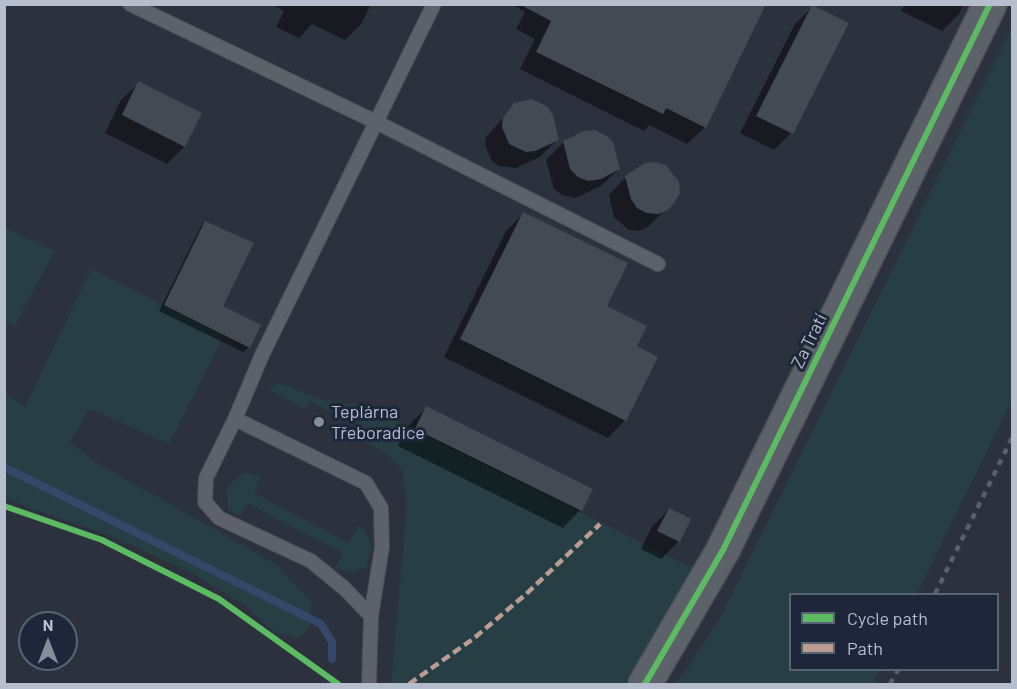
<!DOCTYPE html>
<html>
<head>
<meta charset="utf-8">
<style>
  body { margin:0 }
  #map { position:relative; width:1017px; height:689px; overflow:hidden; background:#2b323d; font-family:Barlow,sans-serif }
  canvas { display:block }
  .frame { position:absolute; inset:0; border:6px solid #b6bdcd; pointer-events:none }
  .legend { position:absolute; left:789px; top:593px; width:210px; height:78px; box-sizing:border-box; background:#1d2739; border:2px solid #5a6374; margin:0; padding:8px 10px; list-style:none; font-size:18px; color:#b6bdcd }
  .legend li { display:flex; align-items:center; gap:12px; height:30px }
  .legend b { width:30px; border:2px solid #5a6374 }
  .north { position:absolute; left:18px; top:611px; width:60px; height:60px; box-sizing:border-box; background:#1d2739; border:2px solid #5a6374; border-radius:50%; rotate:0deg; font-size:16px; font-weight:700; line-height:24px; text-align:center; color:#b6bdcd }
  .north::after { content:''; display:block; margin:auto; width:21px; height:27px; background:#858c9b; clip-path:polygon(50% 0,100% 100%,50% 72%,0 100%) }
</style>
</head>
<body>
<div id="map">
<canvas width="1017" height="689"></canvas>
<div class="frame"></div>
<ul class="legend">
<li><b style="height:8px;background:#5cba63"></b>Cycle path</li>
<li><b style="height:8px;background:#b99d93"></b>Path</li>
</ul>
<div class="north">N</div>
</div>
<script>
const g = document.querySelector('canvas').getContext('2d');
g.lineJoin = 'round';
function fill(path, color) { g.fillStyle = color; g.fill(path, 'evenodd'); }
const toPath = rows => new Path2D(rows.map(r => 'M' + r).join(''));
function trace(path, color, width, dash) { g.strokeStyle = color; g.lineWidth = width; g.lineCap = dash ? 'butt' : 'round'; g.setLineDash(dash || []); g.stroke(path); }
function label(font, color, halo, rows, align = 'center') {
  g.font = font + ' Barlow,sans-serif'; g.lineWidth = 6; g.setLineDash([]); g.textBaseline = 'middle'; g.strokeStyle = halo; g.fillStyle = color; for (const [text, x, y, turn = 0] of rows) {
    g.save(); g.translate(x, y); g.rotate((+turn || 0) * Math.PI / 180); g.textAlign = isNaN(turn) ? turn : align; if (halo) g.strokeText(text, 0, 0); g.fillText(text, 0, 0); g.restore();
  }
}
const green = toPath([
  [1012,27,1012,400,917,594,790,594,790,670,880,670,873,684,676,684,719,620],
  [4,227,55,251,14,327,5,322],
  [91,269,224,335,169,444,89,409,70,442,99,464,276,564,311,600,310,626,299,638,274,632,244,605,192,573,113,537,5,499,5,392,25,407],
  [280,383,323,400,343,404,359,403,697,570,626,684,391,684,407,503,402,471,397,463,383,452,363,440,366,431,310,401,305,409,267,389],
  [243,473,262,476,254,493,349,543,358,526,365,530,372,548,366,567,352,573,335,568,343,553,247,503,240,516,233,513,228,508,226,491,230,484]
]);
const shadow = toPath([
  [272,4,371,4,362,23,345,40,312,24,299,38,276,27,284,11],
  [511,4,765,4,705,127,687,144,649,125,644,131,520,69,535,39,516,29,525,12],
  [905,4,964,4,959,14,942,31,901,11],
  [812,7,791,133,774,150,740,133,795,24],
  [139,83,200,114,184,147,167,164,105,133,121,100],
  [515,105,557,140,540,157,516,168,499,166,492,161,485,145,486,137],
  [564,142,619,169,601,186,575,198,562,195,554,189,546,160],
  [626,177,666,209,648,227,639,231,629,230,614,217,609,195],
  [523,214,605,307,635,347,625,420,608,438,444,357,506,231],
  [205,222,221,307,249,347,243,352,159,311,200,228],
  [426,408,591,489,580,510,563,528,398,446,409,425],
  [669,509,689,520,678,542,661,559,641,549,652,527]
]);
const stream = toPath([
  [4,467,321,624,332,642,332,659]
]);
const building = toPath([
  [519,4,766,4,706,128,666,108,663,114,536,52,551,21],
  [812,5,849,23,793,134,756,116],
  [138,81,202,113,185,147,122,115],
  [532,99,548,107,553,115,559,140,535,151,526,152,509,144,502,127,503,118,514,103],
  [595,130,607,136,613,142,620,169,601,179,588,181,578,177,570,169,563,141,584,131],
  [656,162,666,165,679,182,680,193,675,202,668,210,658,214,647,213,637,208,631,199,625,176,645,163],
  [523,212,628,263,607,306,647,326,637,346,658,357,626,421,460,339],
  [205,221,254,243,223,306,261,325,250,348,164,305],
  [426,406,593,489,582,511,415,429],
  [669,508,691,519,680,542,657,531]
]);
const service = toPath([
  [130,4,376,122,658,264],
  [235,419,366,483,381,508,382,547,371,616,369,684],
  [371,616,345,589,311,561,219,518,205,502,206,478,235,419,262,355,434,4]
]);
const tertiary = toPath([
  [645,684,723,550,990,4]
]);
const rail = toPath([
  [935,594,1012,438],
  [890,684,898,670]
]);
const quiet = toPath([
  [409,684,473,639,525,595,600,524]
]);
const cycleway = toPath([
  [4,506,102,540,219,599,338,684],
  [645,684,723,550,990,4]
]);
const markers = [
  [319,422,6,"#858c9b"]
];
const streetNames = [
  ["Za Tratí",809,341,-64]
];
const poiNames = [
  ["Teplárna",331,412],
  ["Třeboradice",331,433]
];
fill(green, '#273e44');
fill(shadow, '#0007');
trace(stream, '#354869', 8);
fill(building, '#444a54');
trace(service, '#484d55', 16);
trace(tertiary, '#484d55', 36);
trace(service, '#5c616a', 14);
trace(tertiary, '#5c616a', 33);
trace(rail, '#5a5f68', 4.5, [6, 6]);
trace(quiet, '#b99d93', 4.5, [9, 4.5]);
trace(cycleway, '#5cba63', 6);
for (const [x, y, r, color] of markers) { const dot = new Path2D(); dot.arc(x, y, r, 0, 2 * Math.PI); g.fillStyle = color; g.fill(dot); trace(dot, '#1d2739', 2); }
label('18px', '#b6bdcd', '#1d2739', streetNames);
label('18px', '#b6bdcd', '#1d2739', poiNames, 'left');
</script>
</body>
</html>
